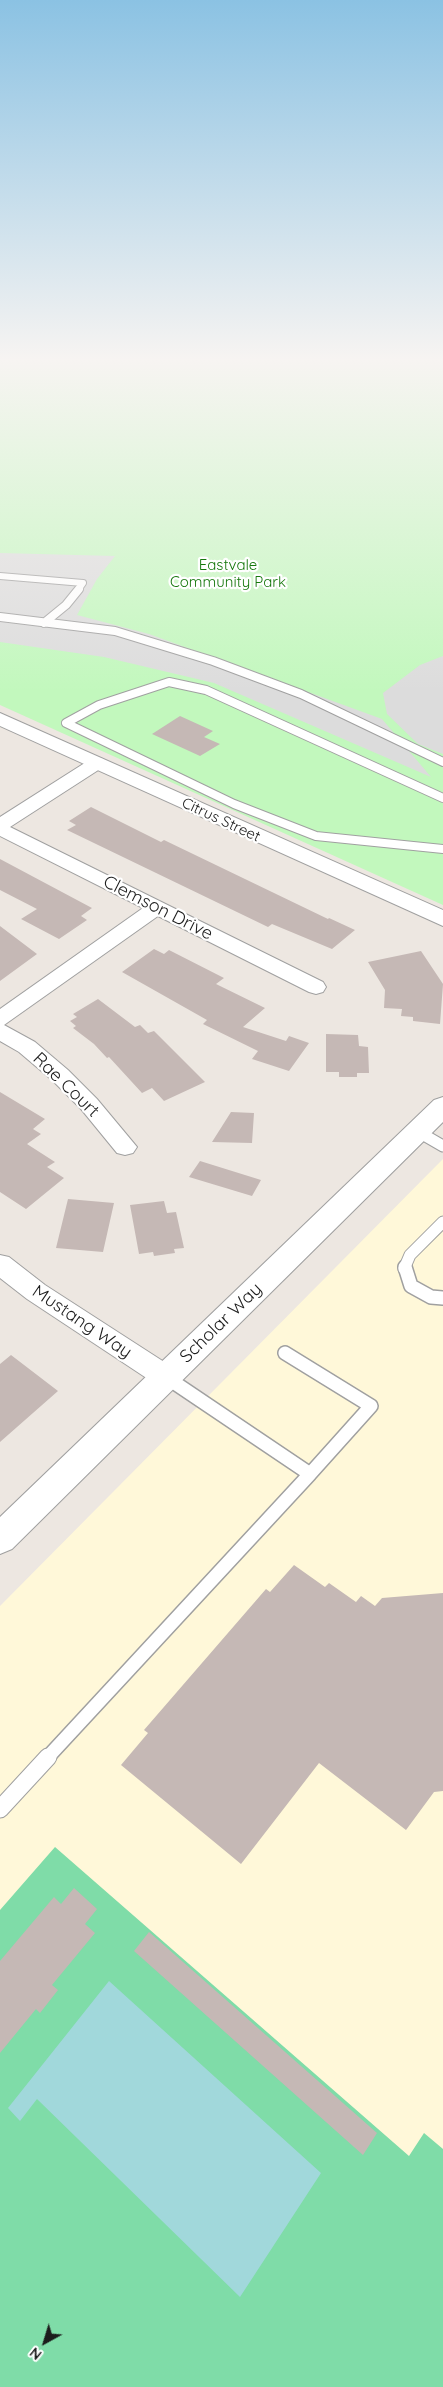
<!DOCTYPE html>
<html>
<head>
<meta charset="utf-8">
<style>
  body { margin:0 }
  #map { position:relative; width:443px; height:2387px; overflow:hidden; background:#ede7e1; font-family:Quicksand,sans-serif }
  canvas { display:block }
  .north { position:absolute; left:20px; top:2317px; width:50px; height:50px; -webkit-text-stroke:4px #fff; paint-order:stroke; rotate:219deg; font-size:14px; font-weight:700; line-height:20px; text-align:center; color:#1c1c1c }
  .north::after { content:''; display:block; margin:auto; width:18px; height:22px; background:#1c1c1c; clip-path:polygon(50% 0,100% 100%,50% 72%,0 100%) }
</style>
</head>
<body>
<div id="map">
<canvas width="443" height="2387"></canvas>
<div class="north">N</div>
</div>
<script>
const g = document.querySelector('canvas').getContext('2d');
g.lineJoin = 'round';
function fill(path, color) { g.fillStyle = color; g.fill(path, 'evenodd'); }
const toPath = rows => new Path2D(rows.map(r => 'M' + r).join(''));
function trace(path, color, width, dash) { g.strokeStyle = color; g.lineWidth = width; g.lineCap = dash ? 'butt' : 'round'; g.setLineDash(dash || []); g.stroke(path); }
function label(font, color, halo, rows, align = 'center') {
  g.font = font + ' Quicksand,sans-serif'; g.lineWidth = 4.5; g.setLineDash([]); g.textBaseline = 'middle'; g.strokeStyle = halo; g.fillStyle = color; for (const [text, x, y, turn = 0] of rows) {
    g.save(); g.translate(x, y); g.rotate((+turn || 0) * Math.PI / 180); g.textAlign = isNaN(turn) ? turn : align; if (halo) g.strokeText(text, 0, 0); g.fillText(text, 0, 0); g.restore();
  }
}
const education = toPath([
  [443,1159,443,2387,0,2387,0,1606]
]);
const park = toPath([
  [0,358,443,358,443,905,0,705]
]);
const pitch = toPath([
  [55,1847,409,2156,424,2133,443,2149,443,2387,0,2387,0,1910]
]);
const parking = toPath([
  [0,553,115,556,97,579,77,615,149,634,382,719,431,777,214,683,104,657,0,642],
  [443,656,443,754,418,744,387,714,383,693,420,665]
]);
const water = toPath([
  [109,1981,321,2173,240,2297,37,2099,20,2121,8,2108]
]);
const building = toPath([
  [180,716,213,731,204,737,220,744,200,756,152,734],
  [91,807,161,842,164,840,328,919,329,918,355,930,332,949,272,924,268,927,67,830,76,825,69,821],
  [0,859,92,908,81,916,87,920,59,939,21,919,37,909,0,890],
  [0,926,37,954,0,981],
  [154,949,164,954,169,950,224,978,216,984,265,1008,243,1027,286,1041,289,1036,309,1043,289,1071,252,1059,258,1051,203,1024,207,1020,122,972],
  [421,951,443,984,440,1024,413,1021,413,1017,401,1016,402,1009,384,1008,385,990,368,962],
  [98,999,135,1027,140,1025,148,1033,154,1031,205,1082,164,1101,152,1088,142,1093,109,1057,107,1058,94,1044,73,1028,76,1026,70,1021,77,1017,73,1014],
  [326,1034,358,1035,359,1046,368,1047,369,1073,357,1073,357,1077,339,1077,339,1072,326,1072],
  [0,1092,45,1119,33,1129,41,1134,27,1144,55,1162,47,1167,64,1178,26,1209,0,1192],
  [231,1112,254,1113,252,1143,212,1142],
  [200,1161,261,1180,252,1196,189,1177],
  [68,1199,114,1203,103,1252,56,1248],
  [164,1201,167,1213,176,1212,184,1248,174,1249,175,1253,154,1256,153,1252,139,1254,130,1205],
  [11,1355,58,1391,0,1442,0,1364],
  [294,1565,325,1587,329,1583,356,1602,361,1596,375,1606,382,1598,443,1593,443,1791,434,1792,406,1830,319,1763,241,1864,121,1765,148,1733,144,1730,266,1589,270,1592],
  [74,1888,97,1909,85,1924,95,1933,52,1985,58,1990,40,2013,36,2009,0,2053,0,1961,54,1897,61,1904],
  [149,1932,377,2133,363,2155,134,1951]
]);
const serviceFar4 = toPath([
  [0,576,83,583,78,590]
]);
const serviceFar3 = toPath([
  [0,617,115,631,213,661,301,694,443,762],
  [44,623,66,605,79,589],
  [443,798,206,690,169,682,99,705,66,723,234,804,316,836,443,849]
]);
const serviceFar2 = toPath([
  [417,1131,443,1146],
  [404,1269,410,1255,443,1222]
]);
const serviceFar1 = toPath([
  [405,1267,411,1286,431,1297,443,1298],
  [166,1377,310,1474,371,1406,285,1353],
  [47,1758,310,1474]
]);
const service = toPath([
  [0,1809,48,1757]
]);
const minor = toPath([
  [97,758,103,759,106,763,103,767,10,827,323,982,326,987,323,992,316,994,309,992,158,916,4,1025,35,1042,68,1070,97,1099,137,1147,133,1153,125,1155,117,1153,81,1109,52,1080,19,1052,0,1041,0,1009,143,908,0,836,0,817,91,759,97,758],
  [0,1255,9,1257,45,1285,175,1369,179,1377,175,1385,166,1388,157,1385,27,1299,0,1278,0,1255]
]);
const tertiary = toPath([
  [0,713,443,910,443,926,0,726,0,713],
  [443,1097,443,1122,12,1549,0,1554,0,1517,434,1100,443,1097]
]);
const farParknames = [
  ["Eastvale",228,565],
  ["Community Park",228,582]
];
const farStreetnames = [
  ["Citrus Street",221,820,25]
];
const streetNames = [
  ["Clemson Drive",158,908,27],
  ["Rae Court",66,1085,44],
  ["Mustang Way",82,1322,34],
  ["Scholar Way",221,1323,-44]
];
fill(education, '#fff8d9');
fill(park, '#c2f8bd');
fill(pitch, '#7fdca8');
fill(parking, '#dcdcdc');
fill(water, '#a1d8db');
fill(building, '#c5b8b5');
trace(serviceFar4, '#a0a0a0', 8);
trace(serviceFar3, '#a0a0a0', 10);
trace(serviceFar2, '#a0a0a0', 13);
trace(serviceFar1, '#a0a0a0', 16);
trace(service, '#a0a0a0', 19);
trace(minor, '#a0a0a0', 2);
trace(tertiary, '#a0a0a0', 2);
trace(serviceFar4, '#fff', 6);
trace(serviceFar3, '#fff', 8);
trace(serviceFar2, '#fff', 11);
trace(serviceFar1, '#fff', 13);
trace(service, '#fff', 17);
fill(minor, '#fff');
fill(tertiary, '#fff');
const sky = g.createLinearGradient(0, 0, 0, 692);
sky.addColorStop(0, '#8bc2e3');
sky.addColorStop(0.52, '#f7f4f2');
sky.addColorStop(1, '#f7f4f200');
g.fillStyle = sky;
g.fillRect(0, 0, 443, 692);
label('15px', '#15770c', '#fff', farParknames);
label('15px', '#1c1c1c', '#fff', farStreetnames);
label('18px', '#1c1c1c', '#fff', streetNames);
</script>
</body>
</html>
